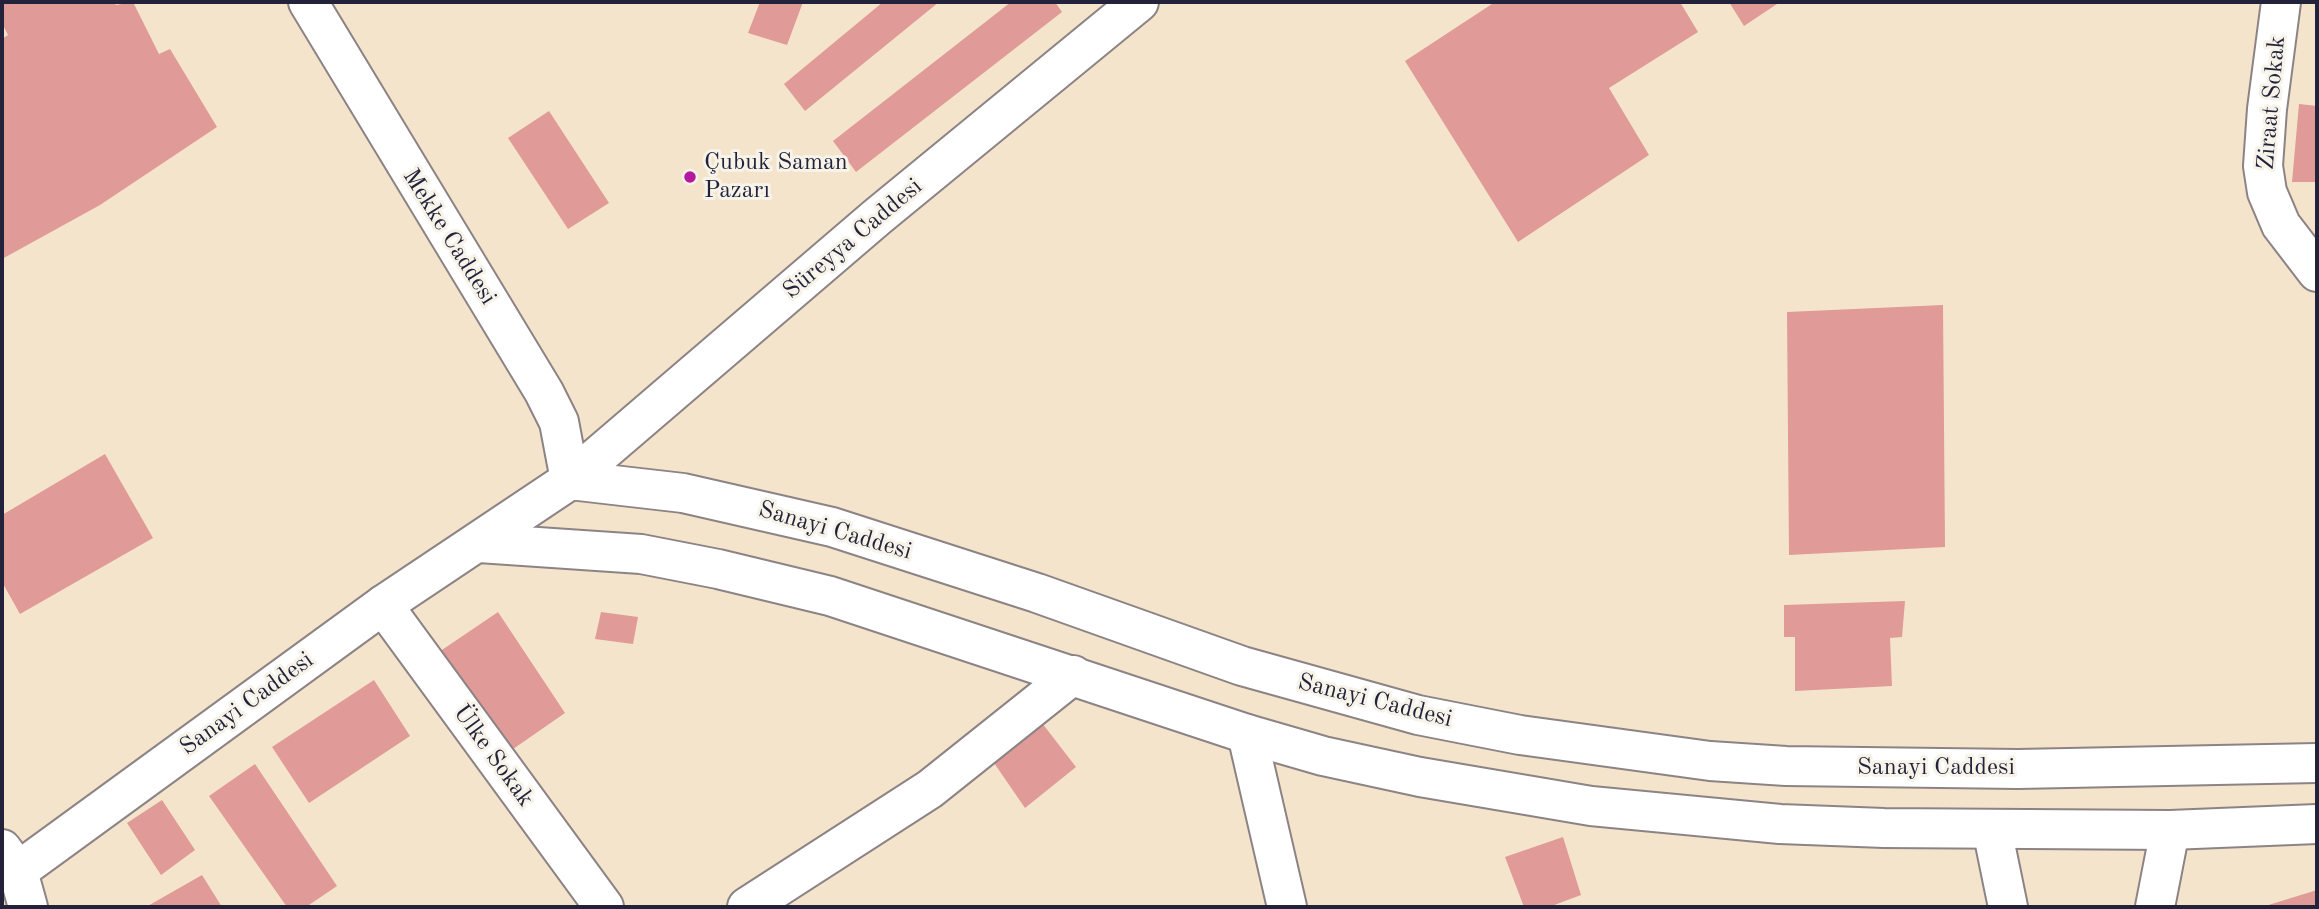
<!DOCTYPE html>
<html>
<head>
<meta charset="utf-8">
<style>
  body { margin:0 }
  #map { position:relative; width:2319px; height:909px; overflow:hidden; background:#f5e4cc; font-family:"Old Standard TT",serif }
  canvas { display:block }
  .frame { position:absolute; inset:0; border:4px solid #22223b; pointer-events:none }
</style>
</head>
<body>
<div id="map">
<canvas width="2319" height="909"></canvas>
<div class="frame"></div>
</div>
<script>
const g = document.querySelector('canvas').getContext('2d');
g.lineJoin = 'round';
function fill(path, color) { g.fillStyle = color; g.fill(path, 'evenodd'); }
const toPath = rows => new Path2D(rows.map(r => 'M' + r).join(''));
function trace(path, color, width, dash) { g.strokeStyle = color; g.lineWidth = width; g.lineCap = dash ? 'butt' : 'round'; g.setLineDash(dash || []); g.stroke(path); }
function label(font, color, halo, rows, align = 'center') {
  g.font = font + ' "Old Standard TT",serif'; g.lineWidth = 6; g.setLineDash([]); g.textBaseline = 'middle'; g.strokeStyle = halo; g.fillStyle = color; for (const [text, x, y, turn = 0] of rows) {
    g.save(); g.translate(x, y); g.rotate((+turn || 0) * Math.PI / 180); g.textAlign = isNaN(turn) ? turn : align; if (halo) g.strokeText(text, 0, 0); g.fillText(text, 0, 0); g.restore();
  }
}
const building = toPath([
  [2,2,114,2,116,5,133,2,159,54,170,49,217,127,100,205,2,259,2,39,8,35,2,23],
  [760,2,803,2,787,45,748,33],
  [883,2,939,2,805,111,784,84],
  [1011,2,1055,2,1062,12,856,172,833,141],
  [1495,2,1680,2,1698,32,1609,88,1649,155,1518,242,1405,61],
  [1729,2,1780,2,1744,26],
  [2299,104,2317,106,2317,182,2292,182],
  [549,111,609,203,568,229,508,138],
  [1943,305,1945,547,1789,555,1787,312],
  [105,454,153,538,20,614,2,582,2,515],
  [1905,601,1902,637,1890,638,1892,686,1795,691,1795,637,1784,637,1784,605],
  [498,612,565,713,503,756,436,654],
  [601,612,638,617,633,644,595,639],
  [374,680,410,736,309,803,272,747],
  [1042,723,1076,767,1025,808,992,760],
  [255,764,337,886,306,907,287,907,209,796],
  [162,800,195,850,161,875,127,823],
  [1563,837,1581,895,1549,907,1524,907,1505,857],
  [202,875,222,907,146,907],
  [2317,890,2317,907,2262,907]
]);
const minor = toPath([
  [308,2,544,392,559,422,570,480,877,217,1139,2],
  [2281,2,2267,109,2263,166,2267,192,2281,225,2317,272],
  [383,605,604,907],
  [1247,734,1287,907],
  [1992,829,2008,907],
  [747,907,930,789,1073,675],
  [2155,907,2170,830]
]);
const major = toPath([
  [479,543,641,554,718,569,830,596,1247,734,1323,756,1420,777,1591,806,1780,824,1884,828,2170,830,2317,824],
  [2,849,18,871,28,907],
  [18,871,383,605,570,480,683,493,832,527,1037,593,1242,666,1418,715,1520,735,1710,761,1786,766,2018,769,2317,763]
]);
const markers = [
  [690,177,7,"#b5179e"]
];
const streetNames = [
  ["Ziraat Sokak",2272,103,-85],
  ["Mekke Caddesi",449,237,58],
  ["Süreyya Caddesi",853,239,-40],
  ["Sanayi Caddesi",835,531,16],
  ["Sanayi Caddesi",1375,701,14],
  ["Sanayi Caddesi",247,704,-36],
  ["Ülke Sokak",493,756,54],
  ["Sanayi Caddesi",1936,768]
];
const poiNames = [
  ["Çubuk Saman",704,163],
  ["Pazarı",704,191]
];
fill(building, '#e09a97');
trace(minor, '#8c8384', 42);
trace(major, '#8c8384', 42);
trace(minor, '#fff', 38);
trace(major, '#fff', 38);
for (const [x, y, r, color] of markers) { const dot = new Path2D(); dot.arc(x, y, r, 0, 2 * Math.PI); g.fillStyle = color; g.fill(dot); trace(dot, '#f7f3e8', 2.5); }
label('24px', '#22223b', '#f7f3e8', streetNames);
label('24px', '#22223b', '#f7f3e8', poiNames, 'left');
</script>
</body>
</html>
